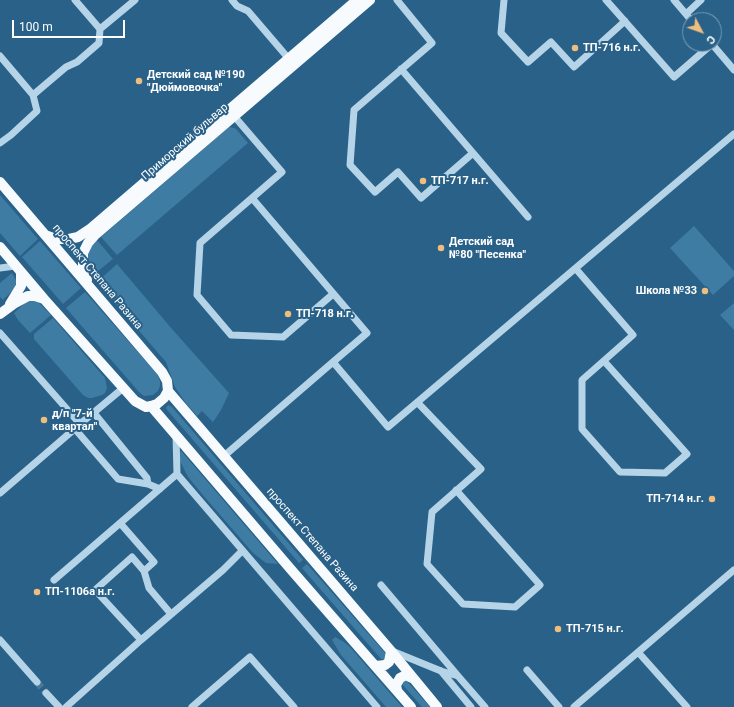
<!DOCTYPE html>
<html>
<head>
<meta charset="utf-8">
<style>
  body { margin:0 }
  #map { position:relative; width:734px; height:707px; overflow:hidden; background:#296188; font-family:Roboto,sans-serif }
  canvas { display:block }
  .north { position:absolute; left:682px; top:12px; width:40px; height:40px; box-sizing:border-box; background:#296188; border:1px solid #7fa0b8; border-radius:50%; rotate:131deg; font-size:11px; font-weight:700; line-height:16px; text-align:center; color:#fff }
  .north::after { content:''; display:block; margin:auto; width:14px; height:18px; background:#efbd7d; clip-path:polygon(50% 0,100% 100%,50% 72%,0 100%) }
  .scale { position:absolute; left:12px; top:20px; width:113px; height:18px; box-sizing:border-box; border:2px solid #fff; border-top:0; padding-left:5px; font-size:12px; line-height:14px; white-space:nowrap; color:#fff; -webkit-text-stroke:3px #296188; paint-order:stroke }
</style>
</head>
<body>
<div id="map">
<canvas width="734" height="707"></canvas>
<div class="north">С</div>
<div class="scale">100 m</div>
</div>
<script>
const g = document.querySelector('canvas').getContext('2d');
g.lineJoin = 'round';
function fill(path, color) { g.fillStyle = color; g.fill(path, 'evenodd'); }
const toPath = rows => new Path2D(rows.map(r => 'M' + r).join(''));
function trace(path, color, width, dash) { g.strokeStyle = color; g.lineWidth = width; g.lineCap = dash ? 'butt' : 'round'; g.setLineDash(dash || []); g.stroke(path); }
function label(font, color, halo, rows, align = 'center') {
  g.font = font + ' Roboto,sans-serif'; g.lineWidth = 4; g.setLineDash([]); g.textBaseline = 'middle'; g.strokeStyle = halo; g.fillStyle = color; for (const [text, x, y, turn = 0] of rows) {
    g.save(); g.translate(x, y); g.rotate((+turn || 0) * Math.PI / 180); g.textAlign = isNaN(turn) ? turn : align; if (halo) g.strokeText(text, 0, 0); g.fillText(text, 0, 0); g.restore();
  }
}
const green = toPath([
  [229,127,234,128,236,129,248,143,117,255,101,237],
  [0,195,38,239,20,256,0,233],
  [694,226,734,271,734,276,713,295,670,248],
  [97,240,113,259,92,276,88,270,88,251],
  [40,241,81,288,63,304,22,257],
  [117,264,172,329,229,393,221,410,213,422,202,411,197,416,185,402,175,387,166,362,97,282],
  [12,273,17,282,14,289,3,300,0,297,0,283],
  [85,292,157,374,160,381,160,386,158,391,153,395,144,396,139,392,66,308],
  [32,300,38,302,51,315,30,333,18,320,14,313,25,303],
  [734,303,734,330,720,315],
  [53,318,105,378,107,388,105,393,102,395,92,398,88,398,83,395,34,339,34,334],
  [168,405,172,407,303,560,299,563,168,411,166,408],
  [181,451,182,452,278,564,266,563,253,553,202,494,188,477,180,461,179,453],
  [307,564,386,654,386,660,381,659,302,568],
  [335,637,344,642,350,647,402,707,386,707,341,655,332,640],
  [402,681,407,681,430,707,422,707,402,684]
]);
const minorTunnel = toPath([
  [37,682,46,693]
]);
const minor = toPath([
  [75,0,100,29],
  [232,0,237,6,248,11,289,59],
  [397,0,432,43,354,110,350,165,375,192,398,172,421,198,473,153],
  [504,0,501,33,528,62,551,42,574,67,625,21],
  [606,0,674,77,712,44],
  [674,0,691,20],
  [686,14,701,0],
  [712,44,734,70],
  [0,56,33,95],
  [401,69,528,217],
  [234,116,282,172,252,198,367,333,333,362],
  [0,143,11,135,37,111,33,95,66,67,77,62,99,43,100,29,135,0],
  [252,198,200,243,197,295,231,335,283,337,333,294],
  [0,268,15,266],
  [576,269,633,335,582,380,582,429,620,472,665,473,687,454,604,361],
  [0,333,80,424,122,389],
  [418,403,481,469,432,512,427,564,463,604,515,607,540,585,456,490],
  [94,413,147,478,148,484],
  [75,429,118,479,148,484,160,489],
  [176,435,177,474,377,707],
  [224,456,333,362,388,427,734,134],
  [0,493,78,426],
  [120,523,154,562,144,571,149,588,171,614],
  [54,580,177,474],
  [381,585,458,676],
  [0,640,37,682],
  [141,640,95,590,132,557,144,571],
  [392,651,441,671,458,676,485,707],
  [638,652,687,707],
  [527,670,559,707],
  [441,671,471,707],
  [46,693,59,707],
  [66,707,141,640,223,570,242,551],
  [192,707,250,657,294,707],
  [574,707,734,570]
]);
const major = toPath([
  [0,182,162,372,167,381,168,391,164,398,157,404,151,406,146,407,135,401,44,299,0,247],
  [45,235,56,239,69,239,78,237,90,229,357,0],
  [87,280,83,271,83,253,88,243,95,235,370,0],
  [10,304,21,286,21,272],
  [0,314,15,303,28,296,35,296,44,299],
  [168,391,391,651,437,707],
  [151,406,294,573,411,707],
  [376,666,385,665,389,662,391,651],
  [397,690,396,685,400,678,406,675,412,678]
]);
const markers = [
  [575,48,4,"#efbd7d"],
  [139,81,4,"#efbd7d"],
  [423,181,4,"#efbd7d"],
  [441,248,4,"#efbd7d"],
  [705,291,4,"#efbd7d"],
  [288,314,4,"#efbd7d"],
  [44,420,4,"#efbd7d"],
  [712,499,4,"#efbd7d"],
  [37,592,4,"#efbd7d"],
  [558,629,4,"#efbd7d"]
];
const poiNames = [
  ["ТП-716 н.г.",583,48],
  ["Детский сад №190",147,75],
  ["\"Дюймовочка\"",147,88],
  ["ТП-717 н.г.",431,181],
  ["Детский сад",449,242],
  ["№80 \"Песенка\"",449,255],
  ["Школа №33",697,291,"right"],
  ["ТП-718 н.г.",296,314],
  ["д/п \"7-й",52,414],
  ["квартал\"",52,427],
  ["ТП-714 н.г.",704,499,"right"],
  ["ТП-1106а н.г.",45,592],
  ["ТП-715 н.г.",566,629]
];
const streetNames = [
  ["Приморский бульвар",185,142,-41],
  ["проспект Степана Разина",97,277,50],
  ["проспект Степана Разина",312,540,49]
];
fill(green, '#3e7ca4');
trace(minorTunnel, '#49799a', 7, [7, 3.5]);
trace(minor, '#b6d4e8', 7);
trace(major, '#f8fbfe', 10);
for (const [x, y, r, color] of markers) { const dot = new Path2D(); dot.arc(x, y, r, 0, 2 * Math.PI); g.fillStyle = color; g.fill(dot); trace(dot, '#296188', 1.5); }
label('bold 11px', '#fff', '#296188', poiNames, 'left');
label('11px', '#fff', '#296188', streetNames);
</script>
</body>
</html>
